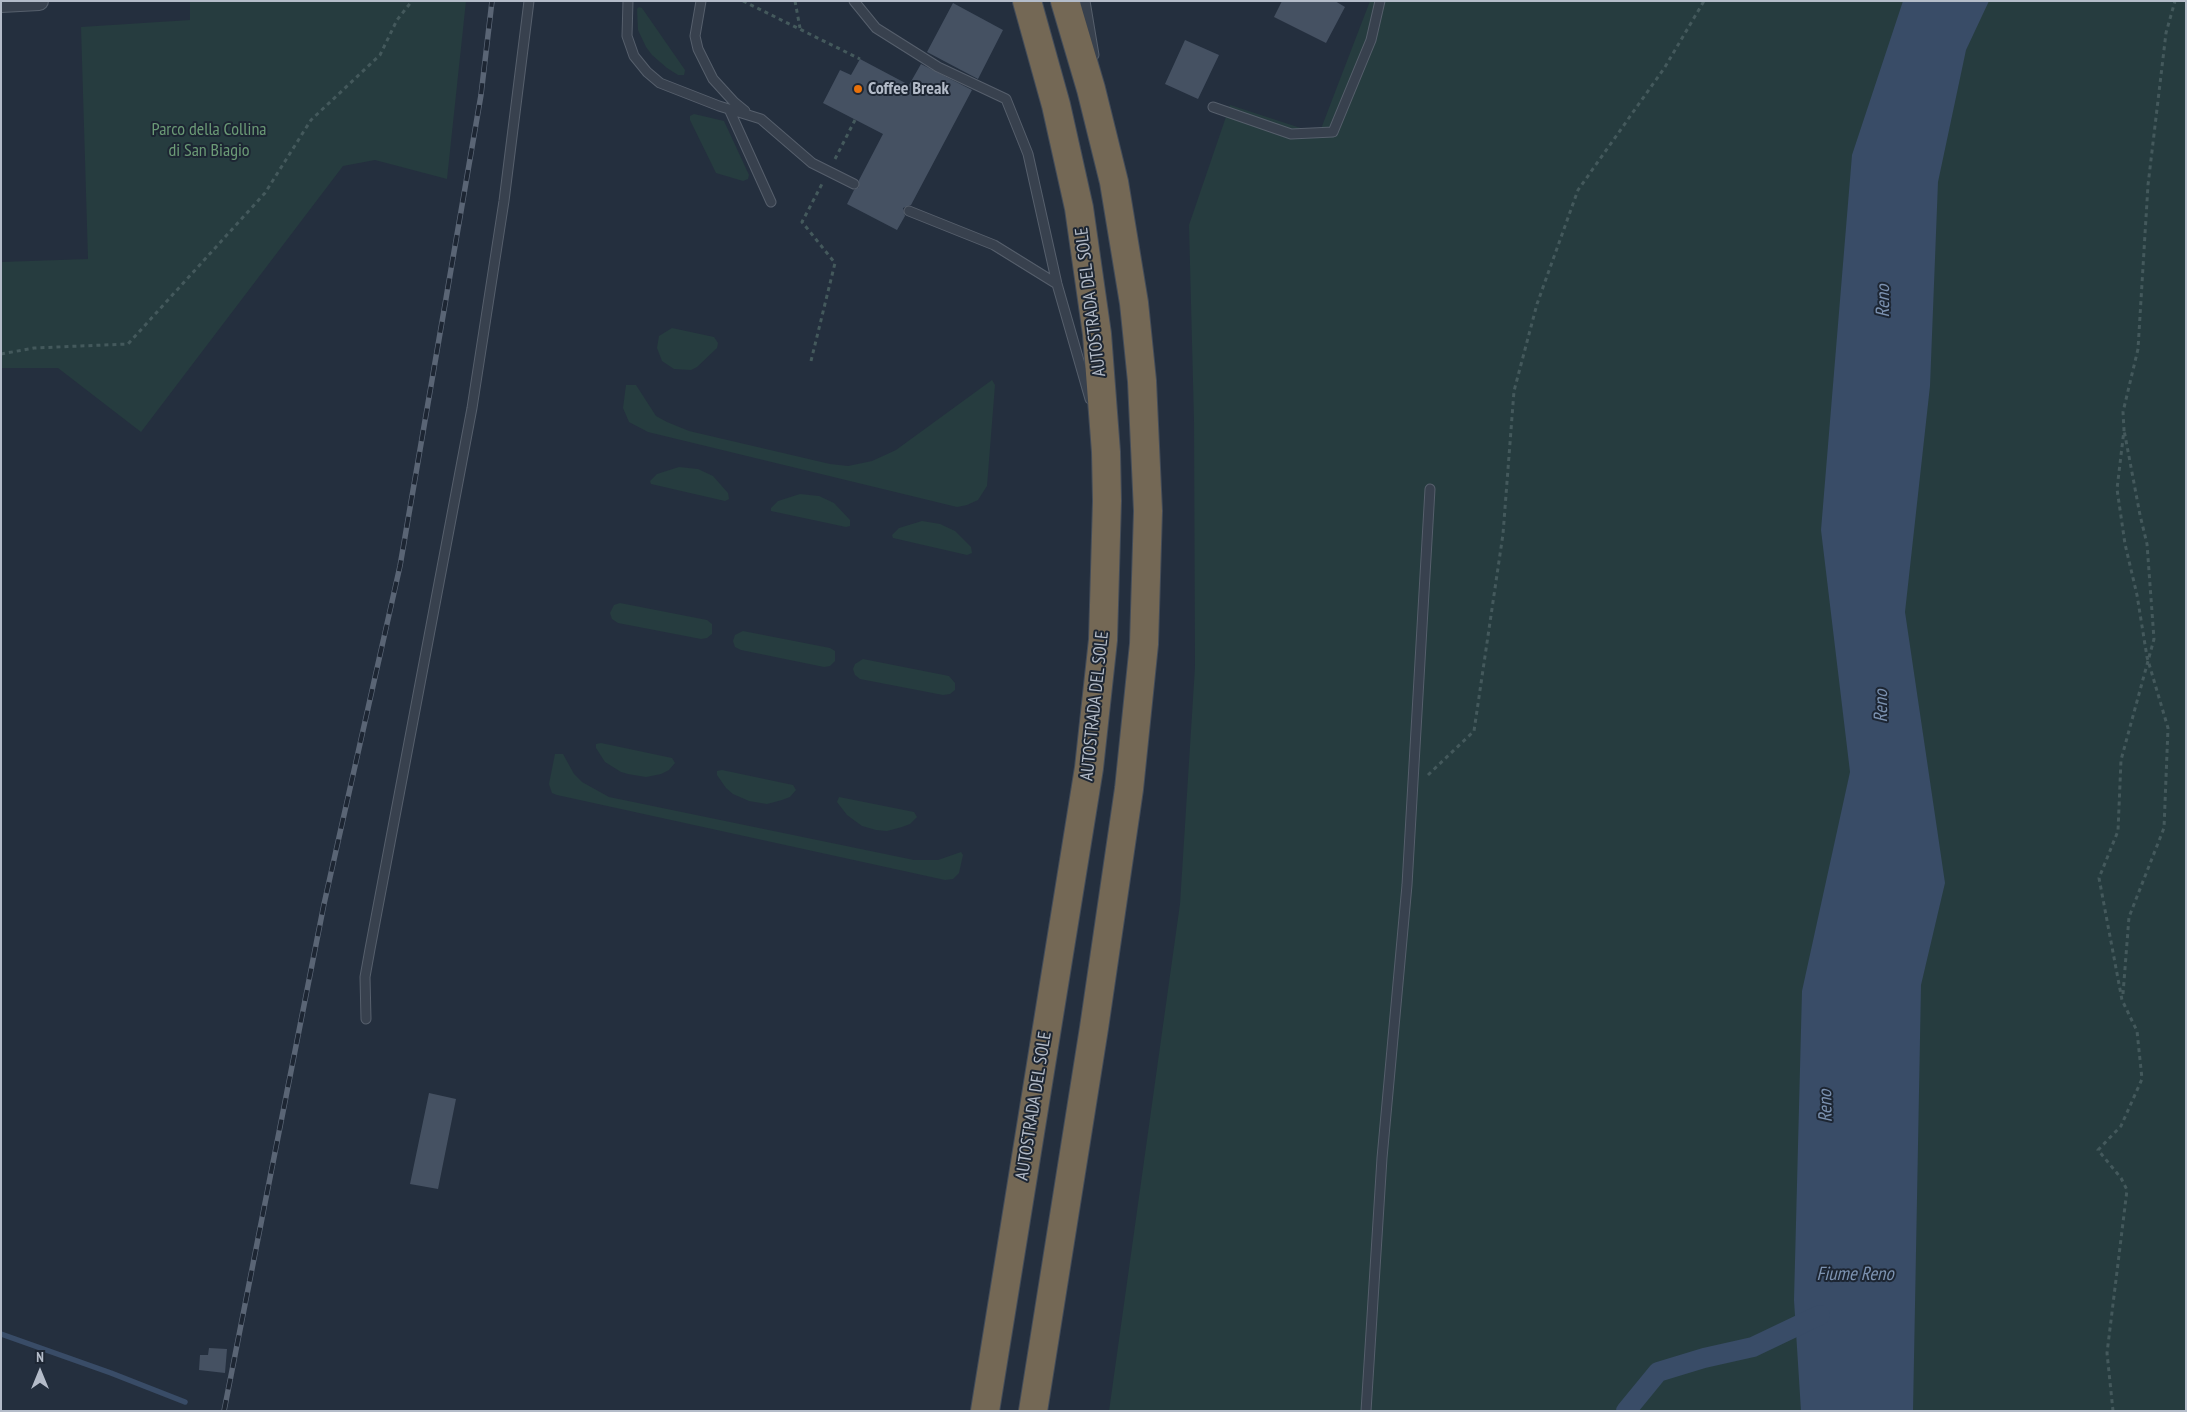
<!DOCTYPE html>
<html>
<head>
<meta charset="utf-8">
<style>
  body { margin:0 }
  #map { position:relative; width:2187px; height:1412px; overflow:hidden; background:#242f3e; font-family:"PT Sans Narrow",sans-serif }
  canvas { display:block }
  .frame { position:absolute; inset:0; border:2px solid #b4bcc9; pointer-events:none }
  .north { position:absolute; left:15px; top:1347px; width:50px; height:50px; -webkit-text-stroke:4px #1d2633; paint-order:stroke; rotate:0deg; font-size:14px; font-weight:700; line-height:20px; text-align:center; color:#b4bcc9 }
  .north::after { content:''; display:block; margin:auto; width:18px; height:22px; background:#b4bcc9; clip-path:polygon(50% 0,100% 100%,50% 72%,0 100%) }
</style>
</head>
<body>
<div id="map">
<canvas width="2187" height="1412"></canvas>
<div class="frame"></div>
<div class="north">N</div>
</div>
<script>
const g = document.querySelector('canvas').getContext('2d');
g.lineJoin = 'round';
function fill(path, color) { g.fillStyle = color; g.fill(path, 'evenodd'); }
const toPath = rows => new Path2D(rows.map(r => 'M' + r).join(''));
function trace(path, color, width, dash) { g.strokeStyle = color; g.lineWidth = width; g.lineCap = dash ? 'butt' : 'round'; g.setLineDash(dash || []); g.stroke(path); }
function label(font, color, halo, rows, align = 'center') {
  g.font = font + ' "PT Sans Narrow",sans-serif'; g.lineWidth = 4; g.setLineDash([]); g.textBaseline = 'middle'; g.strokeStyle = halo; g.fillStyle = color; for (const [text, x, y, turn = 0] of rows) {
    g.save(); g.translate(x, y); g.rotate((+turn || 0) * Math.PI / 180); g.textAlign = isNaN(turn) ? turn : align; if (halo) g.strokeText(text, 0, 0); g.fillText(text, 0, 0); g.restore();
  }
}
const green = toPath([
  [190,1,466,1,447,179,375,160,343,166,141,432,58,368,1,368,1,262,88,259,81,27,190,20],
  [1370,1,2186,1,2186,1411,1109,1411,1180,904,1195,667,1194,421,1189,225,1230,105,1319,134],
  [639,7,642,8,685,70,684,75,678,75,667,68,652,55,646,47,638,30,637,9],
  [694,114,724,121,749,175,748,179,743,181,716,173,690,120,690,116],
  [672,328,714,337,718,343,717,348,697,367,691,370,674,369,662,361,657,348,659,336],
  [992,380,995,385,987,486,978,500,967,505,957,507,648,432,629,422,623,408,626,385,636,385,656,416,667,422,689,431,830,464,848,466,872,461,896,450],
  [679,467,698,469,713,476,728,493,729,499,725,501,651,484,650,481,657,474],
  [800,494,819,496,834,503,850,520,850,526,846,527,771,511,771,508,778,501],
  [922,521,940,524,955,531,971,547,972,553,967,555,893,538,892,535,899,528],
  [620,603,707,620,712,624,712,634,707,638,701,639,618,623,612,619,610,613,614,605],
  [743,631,830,648,835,651,835,661,830,666,824,667,741,650,735,647,733,641,735,635],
  [863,659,949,676,955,683,955,690,950,694,943,695,860,679,855,675,853,669,855,664],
  [601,743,672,758,675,763,669,770,661,774,646,777,628,774,621,772,605,762,596,748,596,744],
  [555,754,563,754,574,774,582,782,609,797,914,860,938,860,961,852,963,855,959,873,953,879,945,880,557,795,552,793,549,784],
  [722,770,793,785,796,790,790,797,782,800,767,804,749,801,733,794,726,788,717,775,717,771],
  [839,797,914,812,917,817,910,824,902,827,887,831,876,830,862,826,847,815,837,802]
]);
const water = toPath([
  [1903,1,1989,1,1966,50,1938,182,1930,386,1905,612,1945,883,1921,985,1913,1411,1801,1411,1794,1300,1802,991,1850,772,1821,530,1852,155]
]);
const stream = toPath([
  [1,1334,111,1373,185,1402]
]);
const canal = toPath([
  [1626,1411,1658,1372,1704,1358,1753,1347,1820,1315]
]);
const building = toPath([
  [1282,1,1335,1,1345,7,1326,43,1274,17],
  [953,3,1003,30,978,79,927,52],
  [1185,40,1219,55,1198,99,1165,84],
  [860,59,909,85,921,64,972,90,911,205,903,208,905,216,897,230,847,204,854,190,859,187,859,180,883,134,823,103,840,70,851,75],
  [429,1093,456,1099,438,1189,410,1184],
  [209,1348,227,1349,225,1373,199,1370,200,1355,208,1355]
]);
const path = toPath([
  [743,1,860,59],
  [795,1,800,28],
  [835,159,855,120],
  [1,354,34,348,128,344,265,193,311,120,380,55,397,20,412,1],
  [811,361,835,263,802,222,823,182],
  [1428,775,1474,731,1503,534,1514,391,1537,304,1578,190,1665,67,1704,1],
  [2123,994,2129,917,2164,828,2168,728,2147,657,2137,595,2125,544,2117,489,2124,430,2123,412,2138,349,2148,185,2166,33,2175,1],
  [2113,1411,2107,1353,2127,1190,2121,1178,2098,1150,2121,1126,2142,1079,2137,1031,2122,1000,2099,878,2118,831,2121,760,2154,639,2147,544,2140,515,2124,430]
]);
const lane = toPath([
  [628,1,627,36,634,56,647,72,660,83,719,106,761,119,812,163,854,184],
  [701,1,695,36,698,49,713,79,734,102,745,111],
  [854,1,876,28,938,67,1006,99,1028,154,1057,284,1090,399],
  [1085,1,1094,55],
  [1213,107,1291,134,1333,132,1371,40,1380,1],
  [729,109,771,202],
  [909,211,994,245,1057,284],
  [366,1019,365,977,370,949,472,408,504,201,529,1],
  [1366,1411,1382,1158,1407,885,1430,489]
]);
const street = toPath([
  [1,3,39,1]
]);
const highway = toPath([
  [985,1411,1089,768,1103,640,1107,501,1106,452,1097,334,1079,208,1056,105,1027,1],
  [1033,1411,1094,1028,1129,789,1144,644,1148,511,1142,381,1134,303,1114,182,1091,89,1065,1]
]);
const rail = toPath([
  [224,1411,324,904,400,566,481,95,492,1]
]);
const markers = [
  [858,89,5,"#e8710a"]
];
const poiNames = [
  ["Coffee Break",868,89]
];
const parkNames = [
  ["Parco della Collina",209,130],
  ["di San Biagio",209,151]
];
const streetNames = [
  ["AUTOSTRADA DEL SOLE",1091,302,-97],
  ["AUTOSTRADA DEL SOLE",1095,706,-84],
  ["AUTOSTRADA DEL SOLE",1034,1106,-81]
];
const waterNames = [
  ["Reno",1884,301,-90],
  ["Reno",1882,706,-90],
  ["Reno",1826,1106,-91],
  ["Fiume Reno",1855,1275]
];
fill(green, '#263c3f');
fill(water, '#394c67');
trace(stream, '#394c67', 5.5);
trace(canal, '#394c67', 20);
fill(building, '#455162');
trace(lane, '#565f6c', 11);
trace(street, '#565f6c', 20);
trace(highway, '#434c59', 30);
trace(path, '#44595c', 3, [4, 4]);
trace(lane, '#38414e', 9);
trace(street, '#38414e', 18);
trace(highway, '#746855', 28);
trace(rail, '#5a6575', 5.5);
trace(rail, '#1d2633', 4, [11]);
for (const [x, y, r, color] of markers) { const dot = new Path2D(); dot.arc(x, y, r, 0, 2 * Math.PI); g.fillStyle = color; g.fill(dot); trace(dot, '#1d2633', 2); }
label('bold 18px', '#b4bcc9', '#1d2633', poiNames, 'left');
label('18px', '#6b9a76', '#1d2633', parkNames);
label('18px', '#b4bcc9', '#1d2633', streetNames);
label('italic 19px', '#7c92b1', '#1d2633', waterNames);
</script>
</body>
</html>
